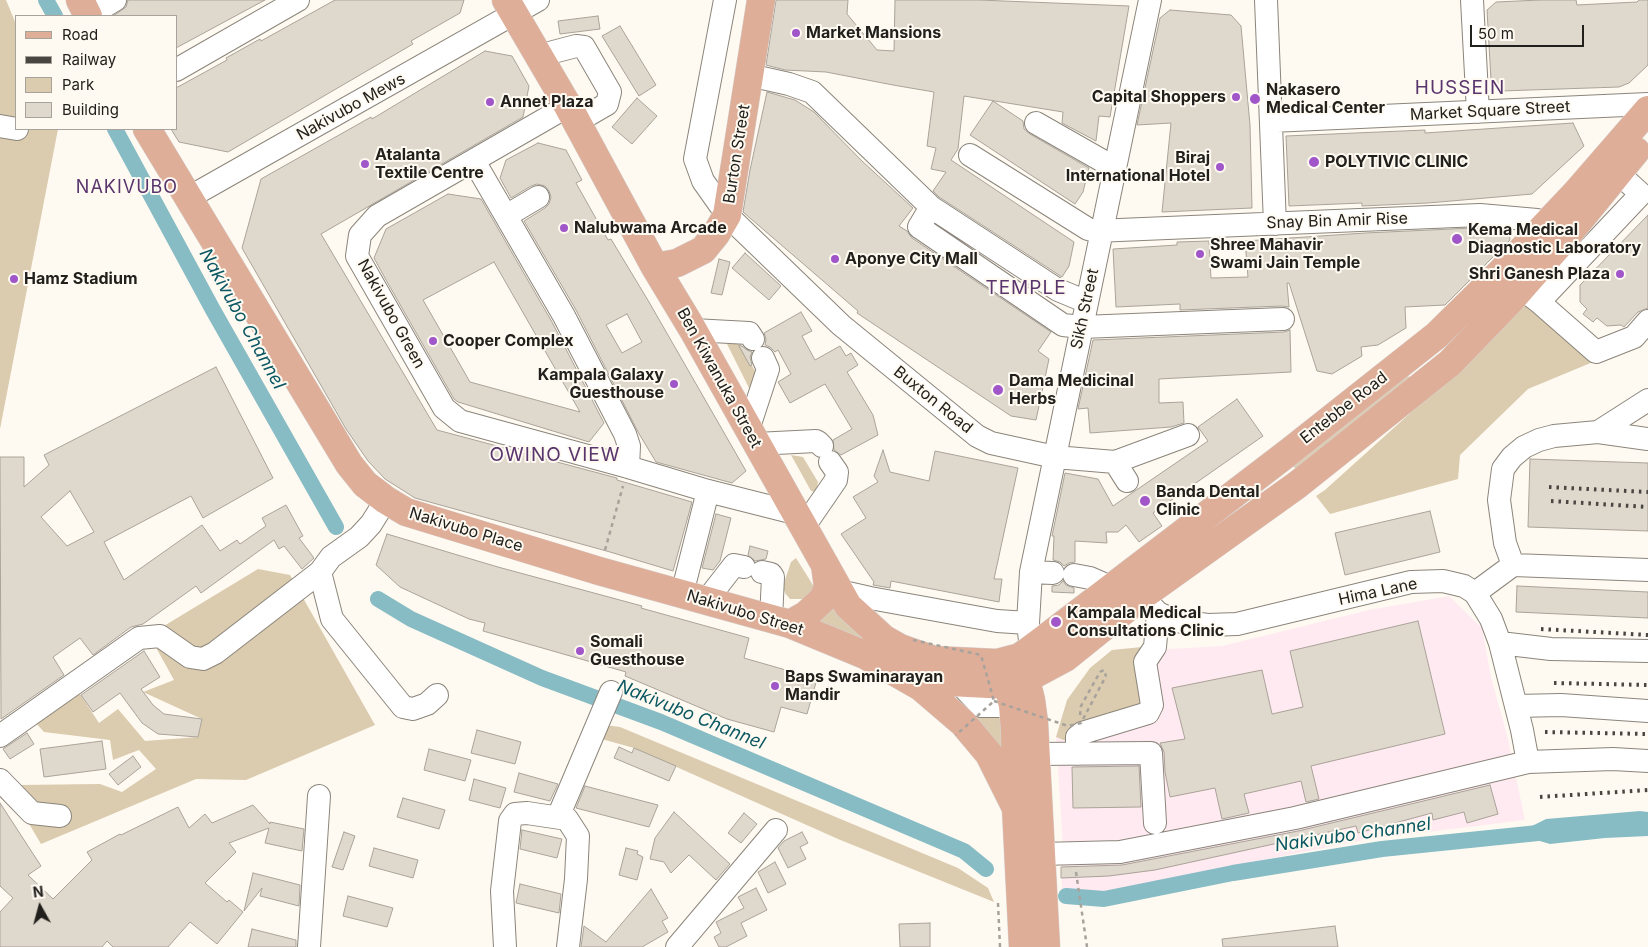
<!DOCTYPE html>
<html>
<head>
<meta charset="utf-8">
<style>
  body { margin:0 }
  #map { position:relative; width:1648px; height:947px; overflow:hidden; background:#fffaf1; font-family:Inter,sans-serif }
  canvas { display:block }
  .legend { position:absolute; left:15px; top:15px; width:162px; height:115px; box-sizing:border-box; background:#fffaf1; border:1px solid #a7a39c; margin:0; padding:6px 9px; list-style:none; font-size:15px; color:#22201c }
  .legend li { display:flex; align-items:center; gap:10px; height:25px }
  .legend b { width:25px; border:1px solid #a7a39c }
  .north { position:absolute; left:15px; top:882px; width:50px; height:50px; -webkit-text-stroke:4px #fffaf1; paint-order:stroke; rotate:353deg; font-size:14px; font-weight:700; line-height:20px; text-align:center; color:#22201c }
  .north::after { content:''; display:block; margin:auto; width:18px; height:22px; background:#22201c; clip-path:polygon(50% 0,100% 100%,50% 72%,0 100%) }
  .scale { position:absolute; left:1470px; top:25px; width:114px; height:22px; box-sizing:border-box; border:2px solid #22201c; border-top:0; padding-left:6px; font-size:15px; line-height:18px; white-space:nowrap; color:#22201c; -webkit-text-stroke:4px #fffaf1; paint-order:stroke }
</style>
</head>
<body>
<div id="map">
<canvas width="1648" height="947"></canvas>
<ul class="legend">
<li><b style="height:6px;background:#dfae99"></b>Road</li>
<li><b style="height:6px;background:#494641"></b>Railway</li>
<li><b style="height:14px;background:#dbcbaf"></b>Park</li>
<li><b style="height:14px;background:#dfd8cd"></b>Building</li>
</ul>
<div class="north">N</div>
<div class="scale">50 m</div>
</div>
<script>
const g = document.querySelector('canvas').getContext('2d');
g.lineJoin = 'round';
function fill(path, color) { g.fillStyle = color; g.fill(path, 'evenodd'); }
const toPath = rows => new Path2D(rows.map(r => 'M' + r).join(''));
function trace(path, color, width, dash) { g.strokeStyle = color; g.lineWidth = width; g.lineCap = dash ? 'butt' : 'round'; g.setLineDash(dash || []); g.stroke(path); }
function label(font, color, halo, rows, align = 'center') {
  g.font = font + ' Inter,sans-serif'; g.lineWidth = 4; g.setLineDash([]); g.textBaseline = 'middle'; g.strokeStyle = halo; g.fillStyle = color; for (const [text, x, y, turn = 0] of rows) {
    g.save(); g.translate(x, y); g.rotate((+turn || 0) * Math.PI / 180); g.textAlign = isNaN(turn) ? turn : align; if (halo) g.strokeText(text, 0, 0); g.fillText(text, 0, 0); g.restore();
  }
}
const industrial = toPath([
  [1449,596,1482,628,1491,677,1508,739,1525,820,1364,840,1105,891,1062,892,1061,864,1063,846,1056,737,1066,741,1152,650,1222,646,1369,610]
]);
const green = toPath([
  [0,0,6,0,16,24,16,129,58,129,0,429],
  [1526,302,1593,362,1528,389,1460,455,1458,479,1330,514,1316,496,1325,490,1448,379],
  [733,341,740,343,756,373,753,387,749,388,727,344],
  [1405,375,1410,377,1411,382,1297,470,1292,465],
  [791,455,803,457,818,482,816,492,811,491],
  [796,558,813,585,813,593,808,599,790,599,785,593,783,586,791,562],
  [258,569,290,575,375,725,246,780,196,779,41,844,12,795,19,785,100,784,122,792,156,769,139,750,113,760,110,740,44,732,33,720,80,694,99,723,118,709,145,741,198,737,202,719,143,692,174,680,149,635],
  [833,599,871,645,811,626],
  [1142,647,1158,702,1150,725,1077,742,1066,741,1056,737,1067,700,1090,668,1112,650],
  [983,710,1007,710,1009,767,974,719],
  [605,725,620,727,958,868,988,888,994,902,838,839,634,748,598,738]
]);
const water = toPath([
  [1640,811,1648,812,1648,836,1605,838,1550,844,1516,834,1546,819]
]);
const canal = toPath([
  [46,0,55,16],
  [115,129,213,310,336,527],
  [378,599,411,619,542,678,661,722,964,851,986,869],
  [1066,896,1104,899,1233,873,1382,849,1538,833]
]);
const building = toPath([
  [128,0,265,0,176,48,176,16,113,16,126,7,128,0],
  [335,0,464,0,460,13,411,41,413,44,228,152,179,142,171,129,176,129,176,88,227,60,226,58,260,39,261,41,335,0],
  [776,0,848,0,847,14,877,50,894,51,895,0,979,0,1129,6,1110,117,1099,116,1096,141,1062,123,1063,112,964,96,958,149,951,160,1074,242,1069,266,1062,277,939,197,933,191,946,172,931,169,936,148,927,146,934,92,893,85,826,72,785,70,766,65,776,0],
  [1540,0,1576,0,1577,5,1637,2,1639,0,1648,0,1648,65,1629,83,1619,87,1501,91,1491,80,1487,10,1496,2,1540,0],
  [1170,10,1231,15,1241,26,1250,125,1252,208,1162,212,1171,123,1137,125,1160,18,1170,10],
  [598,16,600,29,560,34,558,21,598,16],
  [620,26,656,85,639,96,602,36,620,26],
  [485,51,512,56,529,86,523,117,321,234,437,430,617,478,617,480,692,502,673,571,610,552,415,498,385,479,368,461,346,429,242,248,261,179,371,117,372,119,485,51],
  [767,92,795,100,814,112,862,161,913,208,899,226,907,231,912,238,1051,332,1038,351,1049,359,1036,420,1011,416,857,313,858,311,743,212,750,170,767,92],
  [637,98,657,116,632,144,612,127,637,98],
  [993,101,1023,121,1024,129,1030,134,1089,168,1083,192,1075,204,970,135,993,101],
  [1573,123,1584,146,1532,194,1428,203,1362,206,1362,203,1289,206,1286,136,1425,130,1425,133,1573,123],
  [538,143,566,150,582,180,576,183,608,240,611,239,649,302,746,471,732,483,656,462,638,432,576,310,524,221,545,208,549,204,551,197,549,191,545,186,537,184,531,186,511,198,500,178,506,160,538,143],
  [627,314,642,342,622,353,606,325,627,314],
  [448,194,481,199,552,322,604,423,589,442,458,402,454,399,386,280,374,258,386,229,448,194],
  [494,262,580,412,470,382,423,300,494,262],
  [1648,215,1648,308,1638,312,1624,327,1621,325,1607,326,1597,318,1593,322,1583,314,1587,309,1580,302,1580,285,1648,215],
  [1473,228,1509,231,1510,240,1445,305,1405,307,1406,328,1378,345,1361,347,1362,356,1332,374,1317,371,1289,283,1287,283,1289,307,1282,306,1180,310,1180,304,1116,307,1113,249,1177,245,1177,242,1209,241,1211,278,1248,277,1245,241,1365,233,1473,228],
  [745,253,781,286,769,300,732,268,745,253],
  [719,259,730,262,722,295,711,293,719,259],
  [801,312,812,331,802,336,815,360,840,346,846,356,851,353,858,365,847,372,873,415,878,435,841,455,834,450,833,440,852,429,825,384,790,403,778,382,791,374,778,350,775,352,770,347,765,345,766,339,764,333,801,312],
  [1290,330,1291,372,1159,379,1159,403,1183,402,1184,423,1171,427,1090,433,1088,408,1078,409,1093,340,1284,332,1290,330],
  [739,346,742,346,747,350,752,352,750,357,752,365,750,366,739,346],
  [216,367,273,478,203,518,191,496,104,542,124,580,202,525,220,551,237,540,240,544,266,526,262,518,286,505,303,536,299,538,314,558,302,569,284,546,279,549,274,540,201,593,196,586,143,624,131,627,93,655,80,638,53,657,64,675,1,719,0,457,24,457,24,487,49,465,44,455,216,367],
  [70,491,94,532,67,546,41,517,70,491],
  [1237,399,1263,436,1153,513,1162,526,1139,542,1126,525,1118,532,1106,532,1107,543,1075,541,1075,562,1069,563,1064,566,1060,562,1053,560,1054,536,1052,536,1065,473,1098,479,1113,506,1208,441,1198,427,1237,399],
  [883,450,890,472,929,481,935,451,1018,468,994,579,1002,579,999,602,891,581,890,588,873,585,874,582,841,534,866,518,853,497,878,482,874,476,883,450],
  [1530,459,1648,463,1648,531,1528,527,1530,459],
  [1430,511,1440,552,1345,575,1335,533,1430,511],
  [716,514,731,518,720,561,713,570,702,568,716,514],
  [387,534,498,567,642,606,641,608,749,638,744,658,817,679,807,714,781,707,774,732,727,719,625,676,626,672,483,631,485,623,469,619,400,587,376,565,387,534],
  [750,546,768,551,766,559,755,561,748,555,750,546],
  [1063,581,1066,585,1074,588,1074,593,1052,592,1052,586,1059,585,1063,581],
  [1517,586,1648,592,1648,618,1516,612,1517,586],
  [1418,621,1445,734,1311,766,1319,799,1306,802,1301,781,1244,794,1249,813,1222,819,1215,788,1170,797,1165,772,1164,752,1160,743,1185,739,1172,688,1262,670,1272,714,1303,707,1290,651,1418,621],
  [144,651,160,677,141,689,153,705,164,714,202,719,198,737,158,734,142,723,120,693,93,712,81,695,144,651],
  [477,730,521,742,515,764,471,753,477,730],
  [27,733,34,744,10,759,3,749,27,733],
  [102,741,106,769,44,777,40,749,102,741],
  [619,747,632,753,634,748,676,766,669,781,614,758,619,747],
  [429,749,471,760,465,781,424,770,429,749],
  [133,756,141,767,118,785,109,774,133,756],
  [1139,766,1141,807,1073,808,1072,767,1139,766],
  [519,773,558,784,550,801,514,792,519,773],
  [474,779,506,788,500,808,469,800,474,779],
  [1490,785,1498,814,1467,823,1464,812,1433,820,1432,813,1358,833,1356,826,1155,870,1109,876,1061,878,1061,867,1122,865,1298,831,1490,785],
  [585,786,604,791,658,805,649,827,576,808,585,786],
  [403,798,445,810,439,829,397,817,403,798],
  [0,803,41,866,28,875,53,899,92,860,87,852,120,834,121,835,178,807,189,828,205,814,212,823,253,805,270,824,270,822,304,829,302,851,265,843,269,828,229,843,236,852,205,883,227,902,229,900,243,912,217,944,190,922,168,947,113,947,107,941,102,947,0,947,0,912,13,898,0,886,0,803],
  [674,812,730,864,716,880,689,855,671,873,664,862,650,859,655,838,674,812],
  [744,813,757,824,741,843,728,833,744,813],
  [522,830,562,839,557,858,520,849,522,830],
  [344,832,355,836,343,870,332,867,344,832],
  [802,832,808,843,800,847,806,859,788,868,778,848,784,841,802,832],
  [374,848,418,860,413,878,369,866,374,848],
  [626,848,638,851,637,854,643,857,637,880,619,875,626,848],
  [775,862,786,884,768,893,758,872,775,862],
  [253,873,300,885,299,906,260,896,262,888,244,911,253,873],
  [520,884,561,894,559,913,516,903,520,884],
  [756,888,767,910,741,923,747,936,726,947,719,947,714,937,721,933,716,922,744,908,738,897,756,888],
  [651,889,668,918,662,921,668,932,642,947,581,947,584,926,606,942,651,889],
  [348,896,393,908,387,927,343,916,348,896],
  [930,923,930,947,900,947,899,924,930,923],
  [1335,926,1338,947,1223,947,1222,939,1335,926],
  [252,929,296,940,296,947,248,947,252,929]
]);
const path = toPath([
  [605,550,623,486],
  [1080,715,1081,706,1100,672,1104,670,1106,676],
  [1076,872,1087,947],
  [998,903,1000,947]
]);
const minor = toPath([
  [725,0,695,159,703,181,727,215,841,325,977,436,991,443,1055,457,1115,462,1188,435],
  [1266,0,1275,224],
  [1472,0,1478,112],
  [88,16,115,0],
  [538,56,576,46,584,47,610,92,607,104,576,122],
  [176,70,298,0],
  [749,75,789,84,812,92,931,207],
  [568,106,377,216,360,235,357,256,444,408,460,421,628,467,708,491,795,513],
  [1271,121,1648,104],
  [1036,123,1115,168],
  [0,126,17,129],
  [970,155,1088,229,1095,231,1480,215,1537,220,1547,223,1559,232],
  [474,161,564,316,625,434,629,446,628,467],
  [188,198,538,0],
  [506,216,538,197],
  [1521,288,1539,302,1641,194,1618,173],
  [1087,302,1058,290,931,207,919,227,1063,325,1082,327,1283,319],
  [1539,302,1596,352,1634,337,1648,321],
  [693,330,749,333,753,339],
  [748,430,768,369,763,358],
  [1598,432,1648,400],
  [756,444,816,441,818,442,822,446],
  [1115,462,1127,481],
  [386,500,371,524,359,537,331,557,320,572,332,619,403,707,413,709,427,704,437,695],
  [803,528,836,480,837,472,830,462],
  [1513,565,1505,543,1499,500,1503,469,1512,457,1524,447,1539,440,1554,436,1598,432,1648,439],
  [762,572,771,574,773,577,771,619],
  [1031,572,1053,573],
  [1074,575,1090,578,1113,588],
  [839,591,870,598,997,621,1028,623],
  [1475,593,1513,565,1648,570],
  [682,594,708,491],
  [1142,596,1158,613,1176,621,1208,625,1237,624,1411,582,1443,581,1464,586,1475,593,1491,619,1500,643,1522,730,1528,762,1613,759,1648,761],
  [706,601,734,565,744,567],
  [1500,643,1551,649,1648,651],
  [1031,650,1028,623,1031,572,1150,0],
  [957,681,981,706,1013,706],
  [1516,706,1561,705,1648,711],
  [0,736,139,638,160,636,190,657,203,659,215,653,320,572],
  [1036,754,1151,753,1155,823],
  [1077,754,1077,737,1082,733,1148,713,1152,705,1145,662,1155,647,1158,613],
  [0,780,32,813,60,816],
  [558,817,611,692],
  [1041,854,1120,852,1295,818,1528,762],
  [309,947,319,796],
  [505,947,502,891,510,821,515,814,527,813,567,819,578,836,576,879,568,947],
  [677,947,776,830]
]);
const major = toPath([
  [80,0,88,16],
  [506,0,568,106,655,267,693,330,848,606,884,639,900,648,934,660,997,663,1020,657,1051,634,1289,452,1437,335,1503,270,1576,193,1648,110],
  [147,129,349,464,365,484,386,500,406,512,599,571,790,624,865,655,921,687,963,723,989,754,1016,808],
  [655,267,677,263,703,250,716,234,727,215,761,0],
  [790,624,806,615,823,599,828,587,825,565],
  [1021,660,1031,700,1034,722,1046,947],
  [1005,671,1013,706,1015,731,1016,808,1023,947],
  [908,672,949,682,1008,685,1037,673,1065,658,1142,596,1297,485,1450,363,1509,302,1565,238,1636,151]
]);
const rail = toPath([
  [1549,487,1648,492],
  [1551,501,1648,507],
  [1541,629,1648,635],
  [1554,683,1648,685],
  [1545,732,1648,734],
  [1540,797,1648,790]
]);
const pathBridge = toPath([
  [913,640,981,655,994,701,956,735],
  [994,701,1068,726,1081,723,1106,676]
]);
const markers = [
  [796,33,5,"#a056c8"],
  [1236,97,5,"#a056c8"],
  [1255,99,6,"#a056c8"],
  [490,102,5,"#a056c8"],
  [1314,162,6,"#a056c8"],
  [365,164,5,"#a056c8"],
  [1220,167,5,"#a056c8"],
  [564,228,5,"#a056c8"],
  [1457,239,6,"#a056c8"],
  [1200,254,5,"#a056c8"],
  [835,259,5,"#a056c8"],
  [1620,274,5,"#a056c8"],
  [14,279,5,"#a056c8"],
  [433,341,5,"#a056c8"],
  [674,384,5,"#a056c8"],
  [998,390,6,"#a056c8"],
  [1145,501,6,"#a056c8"],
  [1056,622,6,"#a056c8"],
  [580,651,5,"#a056c8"],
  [775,686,5,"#a056c8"]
];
const poiNames = [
  ["Market Mansions",806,33],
  ["Nakasero",1266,90],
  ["Medical Center",1266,108],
  ["Capital Shoppers",1226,97,"right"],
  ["Annet Plaza",500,102],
  ["Atalanta",375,155],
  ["Textile Centre",375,173],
  ["Biraj",1210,158,"right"],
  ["International Hotel",1210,176,"right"],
  ["POLYTIVIC CLINIC",1325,162],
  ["Nalubwama Arcade",574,228],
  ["Kema Medical",1468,230],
  ["Diagnostic Laboratory",1468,248],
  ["Shree Mahavir",1210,245],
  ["Swami Jain Temple",1210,263],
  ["Aponye City Mall",845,259],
  ["Shri Ganesh Plaza",1610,274,"right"],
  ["Hamz Stadium",24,279],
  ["Cooper Complex",443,341],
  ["Kampala Galaxy",664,375,"right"],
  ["Guesthouse",664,393,"right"],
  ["Dama Medicinal",1009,381],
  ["Herbs",1009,399],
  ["Banda Dental",1156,492],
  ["Clinic",1156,510],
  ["Kampala Medical",1067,613],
  ["Consultations Clinic",1067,631],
  ["Somali",590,642],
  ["Guesthouse",590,660],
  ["Baps Swaminarayan",785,677],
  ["Mandir",785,695]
];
const streetNames = [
  ["Nakivubo Mews",351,107,-29],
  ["Market Square Street",1490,111,-3],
  ["Burton Street",737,154,-81],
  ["Snay Bin Amir Rise",1337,221,-2],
  ["Sikh Street",1085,309,-78],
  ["Nakivubo Green",391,314,61],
  ["Ben Kiwanuka Street",719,378,61],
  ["Buxton Road",933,400,39],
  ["Entebbe Road",1344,408,-38],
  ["Nakivubo Place",466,530,17],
  ["Hima Lane",1378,592,-12],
  ["Nakivubo Street",745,613,17]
];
const neighbourhoodNames = [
  ["NAKIVUBO",127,188]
];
const waterNames = [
  ["Nakivubo Channel",242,319,61],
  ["Nakivubo Channel",691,715,22],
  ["Nakivubo Channel",1353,835,-8]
];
const quarterNames = [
  ["HUSSEIN",1460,88],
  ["TEMPLE",1026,288],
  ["OWINO VIEW",555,455]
];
fill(industrial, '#ffeaf1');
fill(green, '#dbcbaf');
fill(water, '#87bcc5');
trace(canal, '#87bcc5', 16);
fill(building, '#dfd8cd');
trace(building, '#aaa399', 1);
trace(minor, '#8b857b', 24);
trace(major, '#d7d7d6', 29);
trace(path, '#a7a39c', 2.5, [4, 4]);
trace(minor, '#fff', 22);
trace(major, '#dfae99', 28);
trace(rail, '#494641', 4, [2.5, 5]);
trace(pathBridge, '#a7a39c', 2.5, [4, 4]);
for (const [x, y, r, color] of markers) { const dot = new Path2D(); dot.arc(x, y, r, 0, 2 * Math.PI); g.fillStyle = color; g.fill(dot); trace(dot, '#fffaf1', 2); }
label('bold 16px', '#22201c', '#fffaf1', poiNames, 'left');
label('16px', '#22201c', '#fffaf1', streetNames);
g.letterSpacing = '1px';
label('18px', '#59356d', '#fffaf1', neighbourhoodNames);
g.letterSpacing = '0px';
label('italic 18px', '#0b5863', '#fffaf1', waterNames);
g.letterSpacing = '1px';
label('19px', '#59356d', '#fffaf1', quarterNames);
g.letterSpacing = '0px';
</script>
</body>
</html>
